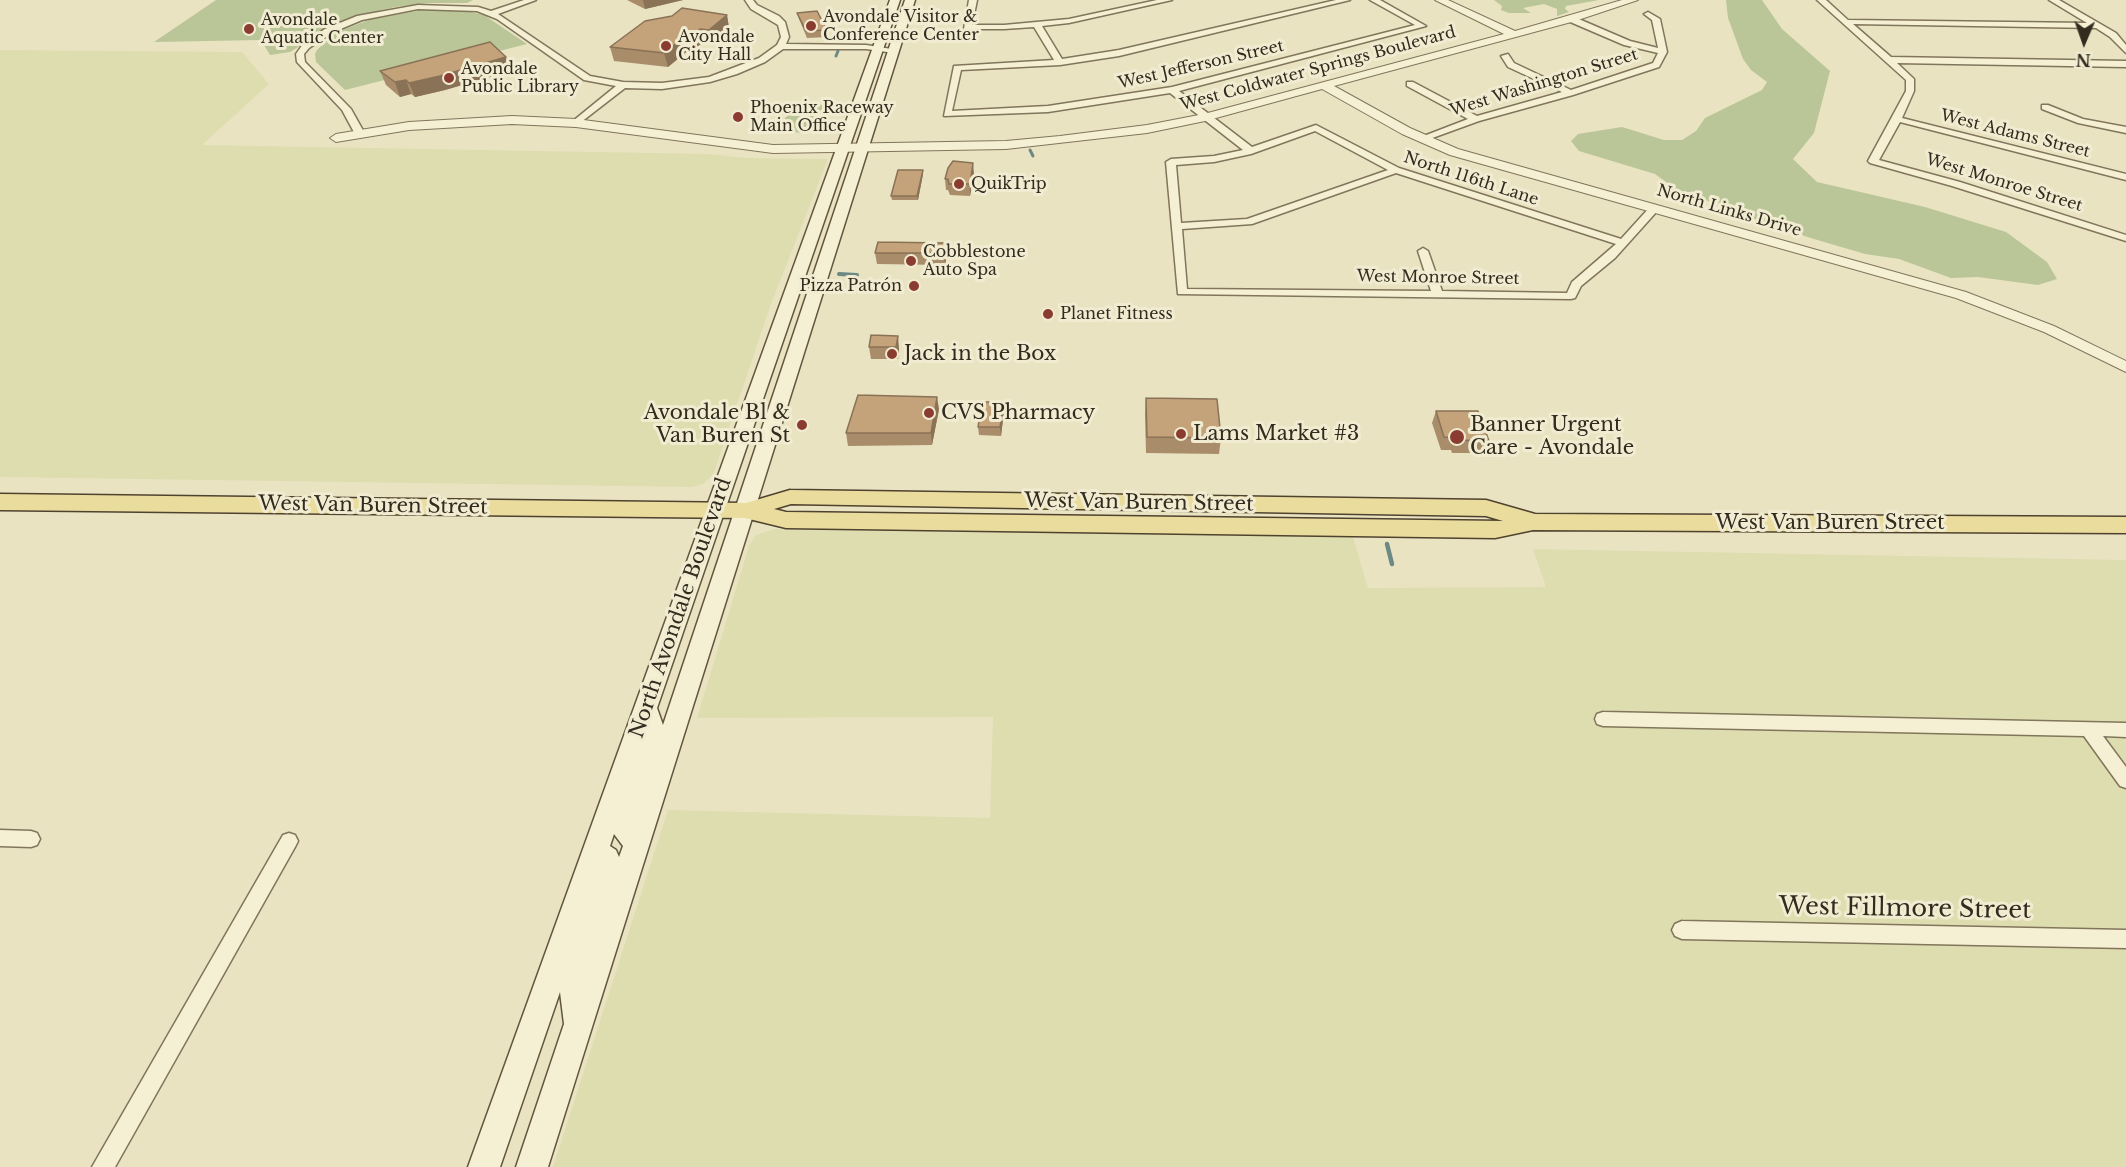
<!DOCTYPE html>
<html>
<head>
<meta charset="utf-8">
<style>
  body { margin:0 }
  #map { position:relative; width:2126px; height:1167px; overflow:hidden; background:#e9e3c2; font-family:"Libre Baskerville",serif }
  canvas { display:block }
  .north { position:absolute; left:2054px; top:12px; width:60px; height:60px; -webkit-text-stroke:4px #f1ecd1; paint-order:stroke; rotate:182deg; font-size:16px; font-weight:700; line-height:24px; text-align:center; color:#322b1e }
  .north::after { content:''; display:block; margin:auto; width:21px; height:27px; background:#322b1e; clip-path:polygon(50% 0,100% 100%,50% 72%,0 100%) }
</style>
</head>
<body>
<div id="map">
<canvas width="2126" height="1167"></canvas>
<div class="north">N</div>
</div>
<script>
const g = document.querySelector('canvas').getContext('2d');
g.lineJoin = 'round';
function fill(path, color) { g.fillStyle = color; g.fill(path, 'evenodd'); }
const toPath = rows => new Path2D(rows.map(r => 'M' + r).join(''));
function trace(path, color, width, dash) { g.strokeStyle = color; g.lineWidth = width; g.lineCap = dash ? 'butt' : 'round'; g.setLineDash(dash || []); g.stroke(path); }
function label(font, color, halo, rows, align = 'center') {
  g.font = font + ' "Libre Baskerville",serif'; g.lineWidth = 6; g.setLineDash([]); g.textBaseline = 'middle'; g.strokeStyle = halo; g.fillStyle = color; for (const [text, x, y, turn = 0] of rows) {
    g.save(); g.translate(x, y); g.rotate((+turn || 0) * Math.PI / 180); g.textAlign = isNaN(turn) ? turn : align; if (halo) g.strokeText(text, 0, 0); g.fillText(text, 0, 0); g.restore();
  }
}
const farmland = toPath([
  [0,50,242,52,269,84,202,145,709,154,746,158,828,159,771,304,713,475,703,484,692,487,0,477],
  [774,529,1353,537,1368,588,1546,587,1533,549,2126,560,2126,1167,553,1167,668,810,990,818,993,717,697,718,749,546,756,535]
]);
const green = toPath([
  [216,0,473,0,467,3,428,3,395,7,364,14,335,24,290,52,270,55,261,40,154,42],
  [1494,0,1599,0,1566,6,1565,9,1569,12,1557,16,1557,9,1544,4,1523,8,1531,13,1509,13,1501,10,1502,6],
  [1726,0,1762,0,1782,29,1830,71,1814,133,1793,159,1817,182,1925,207,2006,232,2047,262,2057,279,2038,285,1978,277,1951,278,1899,259,1865,254,1814,239,1763,223,1722,204,1674,193,1666,182,1655,174,1579,151,1571,141,1578,134,1622,127,1664,140,1682,140,1696,131,1705,118,1762,90,1767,82,1751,70,1743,59,1728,18],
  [423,10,463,10,484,15,527,44,345,90,316,62,315,54,317,50,335,33,371,19],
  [796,103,822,105,823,120,816,127,804,133,781,131,778,127,787,116,784,107]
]);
const streamFar2 = toPath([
  [836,56,838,51],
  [1030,150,1033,156]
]);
const streamFar1 = toPath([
  [839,274,857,275]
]);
const stream = toPath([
  [1387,544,1392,564]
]);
const minor = toPath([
  [524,0,536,0,498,14,590,76,623,82,662,83,709,77,759,58,777,45,781,37,778,25,751,9,745,0,753,0,757,5,779,16,785,22,789,37,786,44,866,45,898,50,894,53,866,49,783,49,765,62,737,74,710,82,662,89,625,88,576,126,571,123,573,121,616,86,584,80,497,19,477,11,418,9,362,20,331,33,309,48,304,54,305,62,351,109,365,134,360,137,355,134,342,110,297,62,296,54,303,44,325,29,357,16,418,5,478,7,491,11,524,0],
  [969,0,977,0,972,25,1004,25,1069,19,1157,0,1172,0,1069,23,1042,26,1062,59,1119,50,1336,0,1350,0,1119,56,1060,65,961,70,952,111,1048,106,1172,87,1415,25,1370,0,1380,0,1426,26,1179,91,1252,147,1316,125,1399,168,1621,239,1650,207,1659,209,1615,258,1581,286,1575,298,1571,299,1178,294,1166,162,1171,159,1214,156,1243,150,1170,93,1048,112,944,116,954,66,1054,60,1034,27,1004,29,964,29,969,0],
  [1315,131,1388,170,1247,219,1181,223,1176,165,1214,162,1251,154,1315,131],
  [1396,173,1616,244,1572,282,1567,293,1442,291,1428,251,1423,248,1418,251,1431,291,1187,289,1182,229,1252,224,1396,173],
  [1817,0,1826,0,1848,20,2087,23,2049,0,2059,0,2116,33,2126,45,2126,53,2110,37,2096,28,1853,24,1891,57,2126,61,2126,67,1897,63,1914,79,1914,91,1902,118,2126,174,2126,180,1900,122,1879,160,1960,182,2126,235,2126,241,1952,186,1870,163,1868,161,1906,91,1906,80,1817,0],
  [1648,12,1660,19,1667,52,1659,67,1573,95,1479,121,1424,141,1416,139,1468,119,1407,86,1407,82,1413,82,1477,116,1562,92,1508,67,1501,56,1508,54,1514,63,1571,90,1653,63,1658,53,1624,45,1568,21,1568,17,1574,17,1630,41,1658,48,1652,20,1644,14,1648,12],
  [2042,105,2048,105,2083,119,2126,127,2126,133,2078,123,2042,109,2042,105],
  [1603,712,2126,723,2126,737,2103,736,2126,767,2126,788,2120,786,2084,736,1603,726,1597,724,1595,719,1597,714,1603,712],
  [0,830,31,831,37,833,40,839,37,845,31,847,0,846,0,830],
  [289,833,295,835,298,841,295,847,115,1167,92,1167,283,835,289,833],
  [1682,921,2126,930,2126,948,1682,939,1675,936,1672,930,1675,924,1682,921]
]);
const tertiary = toPath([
  [1435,0,1448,0,1515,31,1622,0,1638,0,1575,21,1334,86,1410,128,1458,149,1966,292,2054,326,2126,361,2126,372,2044,332,1956,298,1450,155,1402,134,1322,89,1205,121,1147,133,1006,149,773,153,576,127,512,124,409,130,336,142,330,138,336,134,409,122,512,116,576,119,773,145,1006,141,1060,136,1147,125,1204,114,1504,34,1435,0]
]);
const secondary = toPath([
  [890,0,900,0,657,708,663,725,905,0,915,0,548,1167,516,1167,564,1024,560,992,500,1167,468,1167,890,0],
  [614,834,623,846,619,857,616,850,610,846,614,834]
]);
const primary = toPath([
  [790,490,1486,500,1535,514,2126,517,2126,533,1533,530,1495,538,786,528,745,518,0,510,0,494,746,503,790,490],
  [791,504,1486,516,1503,521,786,512,774,509,791,504]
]);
const wall = toPath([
  [627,0,683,0,645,9],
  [797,13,827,30,828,37,807,38,799,19],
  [727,15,729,28,712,43,703,42,696,48,691,48,668,67,614,61,610,47],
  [380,71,510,71,445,90,415,97,411,94,400,97,386,85],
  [923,174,918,200,892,200,891,196],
  [974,174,970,196,950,195,948,190,946,190,945,179],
  [946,243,947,254,945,265,877,264,875,253],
  [871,335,899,348,898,359,871,359,869,347],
  [1146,398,1221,438,1219,454,1146,453,1145,414],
  [939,409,932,445,848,446,846,433],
  [1004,411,1001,436,979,435,978,427],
  [1436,411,1489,441,1485,453,1452,453,1451,450,1441,450,1432,423]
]);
const shadedWall = toPath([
  [643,0,683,0,645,9],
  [727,15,729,28,712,43,709,30],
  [700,29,703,42,696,48,693,35],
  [688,34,691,48,668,67,664,53],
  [506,57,510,71,445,90,415,97,409,83],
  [406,80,411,94,400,97,395,82],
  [973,163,974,174,970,196,970,184],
  [923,170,923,174,918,200,917,196],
  [946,243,947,254,945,265,944,253],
  [898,336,899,348,898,359,896,347],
  [937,397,939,409,932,445,931,433],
  [1004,402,1004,411,1001,436,1000,427]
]);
const building = toPath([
  [682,8,727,15,709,30,700,29,693,35,688,34,664,53,610,47,645,21,672,16,682,8],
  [817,11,827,30,806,31,797,13,817,11],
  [490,42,506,57,440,76,409,83,406,80,395,82,380,71,490,42],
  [953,161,973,163,970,184,949,184,948,179,945,179,948,168,953,161],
  [898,170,923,170,917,196,891,196,898,170],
  [878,242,946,243,944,253,875,253,878,242],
  [871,335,898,336,896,347,869,347,871,335],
  [858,395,937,397,931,433,846,433,858,395],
  [1146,398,1217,399,1221,438,1147,437,1146,398],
  [982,402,1004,402,1000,427,978,427,982,402],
  [1436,411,1478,411,1489,441,1456,440,1455,438,1444,437,1436,411]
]);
const markers = [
  [811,26,6,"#8b3c31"],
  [249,29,6,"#8b3c31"],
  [666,46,6,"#8b3c31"],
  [449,78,6,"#8b3c31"],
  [738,117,6,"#8b3c31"],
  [959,184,6,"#8b3c31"],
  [911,261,6,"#8b3c31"],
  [914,286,6,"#8b3c31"],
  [1048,314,6,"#8b3c31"],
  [892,354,6,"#8b3c31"],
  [929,413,6,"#8b3c31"],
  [802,425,6,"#8b3c31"],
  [1181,434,6,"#8b3c31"],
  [1457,437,8,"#8b3c31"]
];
const farPoinames = [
  ["Avondale Visitor &",823,17],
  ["Conference Center",823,35],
  ["Avondale",261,20],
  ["Aquatic Center",261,38],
  ["Avondale",678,37],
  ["City Hall",678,55],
  ["Avondale",461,69],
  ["Public Library",461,87],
  ["Phoenix Raceway",750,108],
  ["Main Office",750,126],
  ["QuikTrip",971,184],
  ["Cobblestone",923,252],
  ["Auto Spa",923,270],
  ["Pizza Patrón",902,286,"right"],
  ["Planet Fitness",1060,314]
];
const farStreetnames = [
  ["West Jefferson Street",1201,65,-13],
  ["West Coldwater Springs Boulevard",1318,69,-15],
  ["West Washington Street",1544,83,-17],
  ["West Adams Street",2015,134,14],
  ["North 116th Lane",1471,179,18],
  ["West Monroe Street",2004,183,17],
  ["North Links Drive",1729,211,16],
  ["West Monroe Street",1438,278,1]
];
const poiNames = [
  ["Jack in the Box",904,354],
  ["Avondale Bl &",790,413,"right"],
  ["Van Buren St",790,436,"right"],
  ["CVS Pharmacy",941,413],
  ["Banner Urgent",1470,425],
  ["Care - Avondale",1470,448],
  ["Lams Market #3",1193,434]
];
const streetNames = [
  ["West Van Buren Street",1139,503,1],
  ["West Van Buren Street",373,506,1],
  ["West Van Buren Street",1830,523],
  ["North Avondale Boulevard",681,608,-71]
];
const nearStreetnames = [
  ["West Fillmore Street",1905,909,1]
];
fill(farmland, '#deddb0');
fill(green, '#bac697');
trace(streamFar2, '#6c8986', 3);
trace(streamFar1, '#6c8986', 4);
trace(stream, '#6c8986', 4.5);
trace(minor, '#81755b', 3);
trace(tertiary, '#81755b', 2);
trace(secondary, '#63563e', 3);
trace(primary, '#4f422f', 3);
fill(minor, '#f5f0d4');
fill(tertiary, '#f5f0d4');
fill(secondary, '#f5f0d4');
fill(primary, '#eadc9d');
fill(wall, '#a98c6a');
fill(shadedWall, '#897256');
fill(building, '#c4a37b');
trace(building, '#897256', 1.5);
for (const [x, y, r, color] of markers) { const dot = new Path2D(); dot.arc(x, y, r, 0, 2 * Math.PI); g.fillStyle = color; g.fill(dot); trace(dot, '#f1ecd1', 2); }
label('16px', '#322b1e', '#f1ecd1', farPoinames, 'left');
label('16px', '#322b1e', '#f1ecd1', farStreetnames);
label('20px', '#322b1e', '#f1ecd1', poiNames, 'left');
label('20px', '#322b1e', '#f1ecd1', streetNames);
label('24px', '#322b1e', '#f1ecd1', nearStreetnames);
</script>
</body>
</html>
